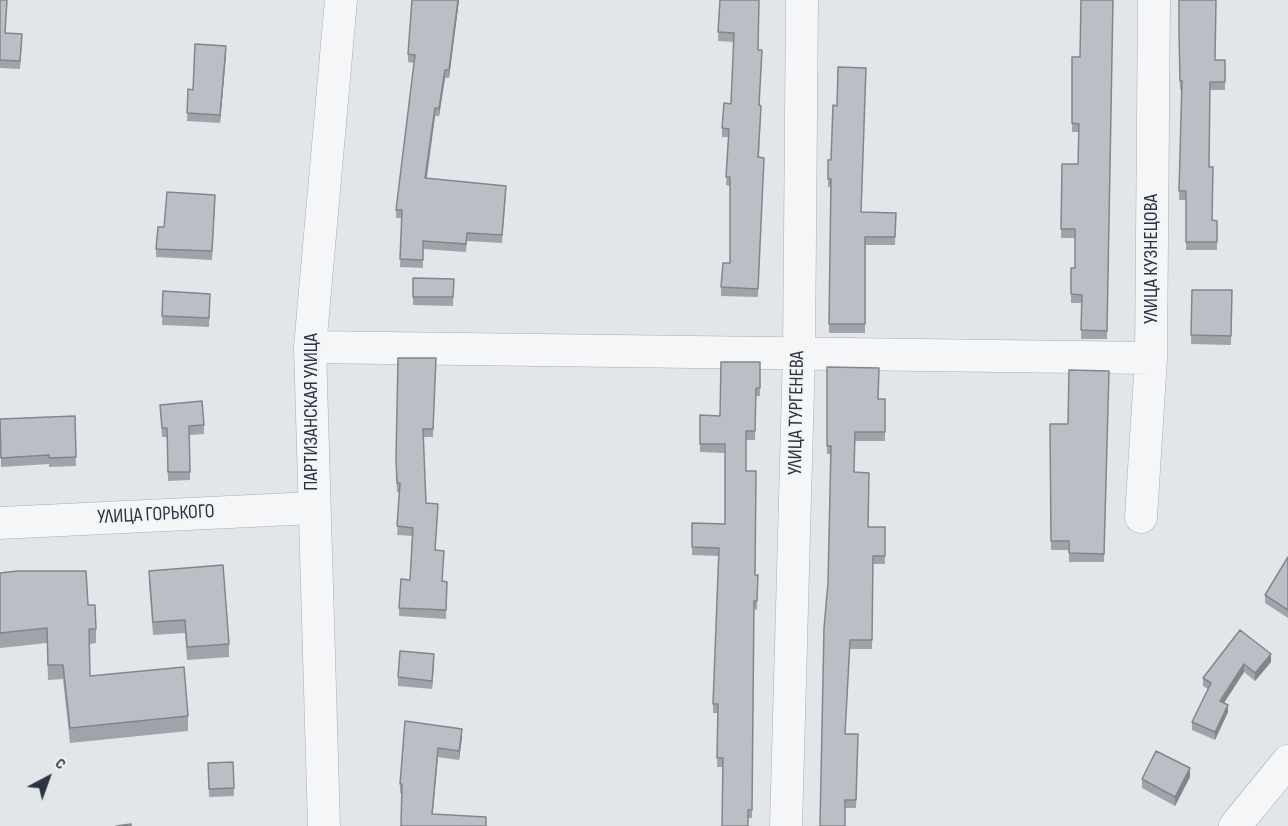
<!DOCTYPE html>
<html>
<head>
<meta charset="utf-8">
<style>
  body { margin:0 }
  #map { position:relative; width:1288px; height:826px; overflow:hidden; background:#e2e6ea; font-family:"Sofia Sans Condensed",sans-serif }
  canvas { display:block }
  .north { position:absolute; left:18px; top:748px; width:60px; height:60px; -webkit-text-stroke:4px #f2f4f7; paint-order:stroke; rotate:41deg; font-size:16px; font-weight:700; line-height:24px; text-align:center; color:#2b3441 }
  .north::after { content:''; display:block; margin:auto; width:21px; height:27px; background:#2b3441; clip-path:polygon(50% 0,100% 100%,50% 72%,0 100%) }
</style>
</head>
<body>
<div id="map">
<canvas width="1288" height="826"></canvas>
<div class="north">С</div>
</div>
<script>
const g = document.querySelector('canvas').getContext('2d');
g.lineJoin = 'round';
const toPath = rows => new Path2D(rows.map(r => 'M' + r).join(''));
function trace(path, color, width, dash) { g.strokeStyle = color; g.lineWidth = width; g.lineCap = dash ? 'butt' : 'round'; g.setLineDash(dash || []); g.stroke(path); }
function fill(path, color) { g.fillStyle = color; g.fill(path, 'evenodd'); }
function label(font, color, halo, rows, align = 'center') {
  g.font = font + ' "Sofia Sans Condensed",sans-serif'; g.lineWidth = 4.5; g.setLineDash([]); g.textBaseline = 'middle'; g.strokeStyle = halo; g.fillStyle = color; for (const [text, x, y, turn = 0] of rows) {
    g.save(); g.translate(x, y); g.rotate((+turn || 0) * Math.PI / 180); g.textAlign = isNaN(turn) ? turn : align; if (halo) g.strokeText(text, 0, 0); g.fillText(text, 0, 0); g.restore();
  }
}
const minor = toPath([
  [310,347,1151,358],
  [1141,517,1151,358,1154,0],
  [0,523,313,508],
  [324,826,310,347,341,0],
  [786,826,799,353,802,0],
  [1235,826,1288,761]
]);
const wall = toPath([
  [0,0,5,33,22,43,20,69,0,68],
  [459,0,449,78,445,78,439,116,435,116,427,178,506,194,502,243,467,241,466,252,423,249,423,268,400,267,402,218,396,218,396,210,414,63,408,62,408,54],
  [720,0,758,50,760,105,761,114,759,157,758,297,721,296,721,287,730,263,730,186,726,185,729,137,722,137,722,128,731,104,734,42,718,41],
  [1113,0,1107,339,1081,339,1082,303,1071,303,1071,268,1075,268,1075,238,1061,238,1062,164,1078,164,1079,132,1072,132,1072,57,1080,57],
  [1179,41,1215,60,1225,60,1225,90,1210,90,1209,167,1212,220,1217,221,1217,250,1186,250,1186,200,1179,200,1182,90,1180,90],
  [226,55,220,123,187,121,188,89,193,90],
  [828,160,831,160,861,212,896,213,895,245,865,245,865,333,829,333,831,187,828,187],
  [215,204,212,260,156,257,156,249,164,227],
  [413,278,454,279,453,306,413,305],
  [1192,290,1232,290,1231,345,1191,344],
  [163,291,210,294,209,327,162,325],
  [436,358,433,437,423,437,426,503,438,512,435,550,442,581,447,590,446,619,399,616,399,608,410,580,412,536,397,535,400,492,397,492,396,467],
  [760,362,760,396,756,396,755,440,746,440,746,471,755,575,758,575,757,610,754,609,752,818,748,818,723,767,717,767,718,713,713,713,713,704,719,556,692,555,692,523,725,524,725,453,700,452,700,415,720,416],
  [827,367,878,399,885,399,885,441,855,441,854,472,868,527,885,527,885,564,873,564,872,649,850,649,845,734,858,734,856,808,845,808,828,583,831,454,827,454],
  [1109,371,1104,562,1069,562,1069,550,1051,550,1050,424,1068,424],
  [160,405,204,425,204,434,190,435,190,480,168,481,167,437,162,437],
  [75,416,76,466,49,467,49,464,1,467,0,419],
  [1288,557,1288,618,1265,603,1265,595],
  [149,571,229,644,229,657,187,660,185,633,153,635,149,583],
  [0,573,88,605,96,629,96,643,89,644,90,676,188,716,188,731,70,743,63,679,48,680,47,643,0,648],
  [1240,630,1271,662,1255,681,1244,672,1224,703,1228,712,1215,740,1192,730,1192,722,1208,689,1203,686,1203,678],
  [434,663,432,689,398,686,398,677],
  [405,721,462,737,459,760,438,757,402,793,400,793,400,784],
  [208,763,234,788,234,796,209,797],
  [1190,777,1175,806,1142,788,1142,779]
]);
const shadedWall = toPath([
  [458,0,459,0,449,78,449,70],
  [226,46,226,55,220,123,220,115],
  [445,70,445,78,439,116,439,108],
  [435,108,435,116,425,186,425,178],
  [434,654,434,663,432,689,432,681],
  [1271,654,1271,662,1255,681,1255,673],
  [1244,664,1244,672,1220,709,1220,701],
  [1228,705,1228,712,1215,740,1215,732],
  [462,729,462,737,459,760,459,751],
  [438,748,438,757,432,822,432,814],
  [1190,768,1190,777,1175,806,1175,797]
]);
const building = toPath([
  [0,0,7,0,5,33,22,34,20,61,0,60,0,0],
  [412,0,458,0,449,70,445,70,439,108,435,108,425,178,506,186,502,235,467,233,466,244,423,241,423,260,400,259,402,210,396,210,415,55,408,54,412,0],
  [720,0,759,0,758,50,762,50,759,105,761,106,758,157,764,158,758,289,721,287,723,263,730,263,730,177,726,177,729,129,722,128,724,103,731,104,734,33,718,32,720,0],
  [1081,0,1113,0,1107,331,1081,330,1082,295,1071,294,1071,268,1075,268,1075,229,1061,229,1062,164,1078,164,1079,124,1072,123,1072,57,1080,57,1081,0],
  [1179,0,1216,0,1215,60,1225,60,1225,82,1210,82,1209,167,1213,167,1212,220,1217,221,1217,242,1186,242,1186,191,1179,191,1182,81,1180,81,1179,32,1179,0],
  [195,44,226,46,220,115,187,113,188,89,193,90,195,44],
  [838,67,866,68,861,212,896,213,895,237,865,237,865,324,829,324,831,179,828,179,828,160,831,160,833,105,837,106,838,67],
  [167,192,215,195,212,251,156,249,158,227,164,227,167,192],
  [413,278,454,279,453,297,413,297,413,278],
  [1192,290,1232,290,1231,336,1191,335,1192,290],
  [163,291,210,294,209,318,162,316,163,291],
  [398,358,436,358,433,429,423,429,426,503,438,504,435,550,444,551,442,581,447,582,446,610,399,608,401,579,410,580,413,528,397,526,400,483,397,483,396,459,398,358],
  [721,362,760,362,760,388,756,388,755,431,746,431,746,471,756,471,755,575,758,575,757,601,754,601,752,810,748,810,748,826,722,826,723,758,717,758,718,704,713,704,719,548,692,547,692,523,725,524,725,444,700,444,700,415,720,416,721,362],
  [827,367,879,368,878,399,885,399,885,432,855,432,854,472,869,473,868,527,885,527,885,556,873,556,872,640,850,640,845,734,858,734,856,800,845,800,845,826,820,826,824,628,828,583,831,446,827,446,827,367],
  [1069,370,1109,371,1104,554,1069,553,1069,541,1051,541,1050,424,1068,424,1069,370],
  [202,401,204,425,189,426,190,472,168,472,167,428,162,428,160,405,202,401],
  [75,416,76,457,49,458,49,455,1,458,0,419,75,416],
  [1288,557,1288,610,1265,595,1288,557],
  [223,565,229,644,187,647,185,620,153,622,149,571,223,565],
  [17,571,86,571,88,605,95,605,96,629,89,629,90,676,184,667,188,716,70,728,63,665,48,665,47,628,0,633,0,573,17,571],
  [1240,630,1271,654,1255,673,1244,664,1220,701,1228,705,1215,732,1192,722,1211,683,1203,678,1240,630],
  [400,651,434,654,432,681,398,677,400,651],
  [405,721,462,729,459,751,438,748,432,814,486,817,486,826,401,826,402,784,400,784,405,721],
  [1156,751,1190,768,1175,797,1142,779,1156,751],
  [233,762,234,788,209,789,208,763,233,762],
  [131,824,131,826,116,826,131,824]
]);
const streetNames = [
  ["УЛИЦА КУЗНЕЦОВА",1152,259,-90],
  ["ПАРТИЗАНСКАЯ УЛИЦА",312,412,-90],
  ["УЛИЦА ТУРГЕНЕВА",797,413,-89],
  ["УЛИЦА ГОРЬКОГО",156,515,-3]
];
trace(minor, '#a7adb4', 33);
trace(minor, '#f5f6f8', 32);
fill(wall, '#a0a4aa');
fill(shadedWall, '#82868b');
fill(building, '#babfc6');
trace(building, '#82868b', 1.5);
label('20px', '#2b3441', '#f2f4f7', streetNames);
</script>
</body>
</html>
